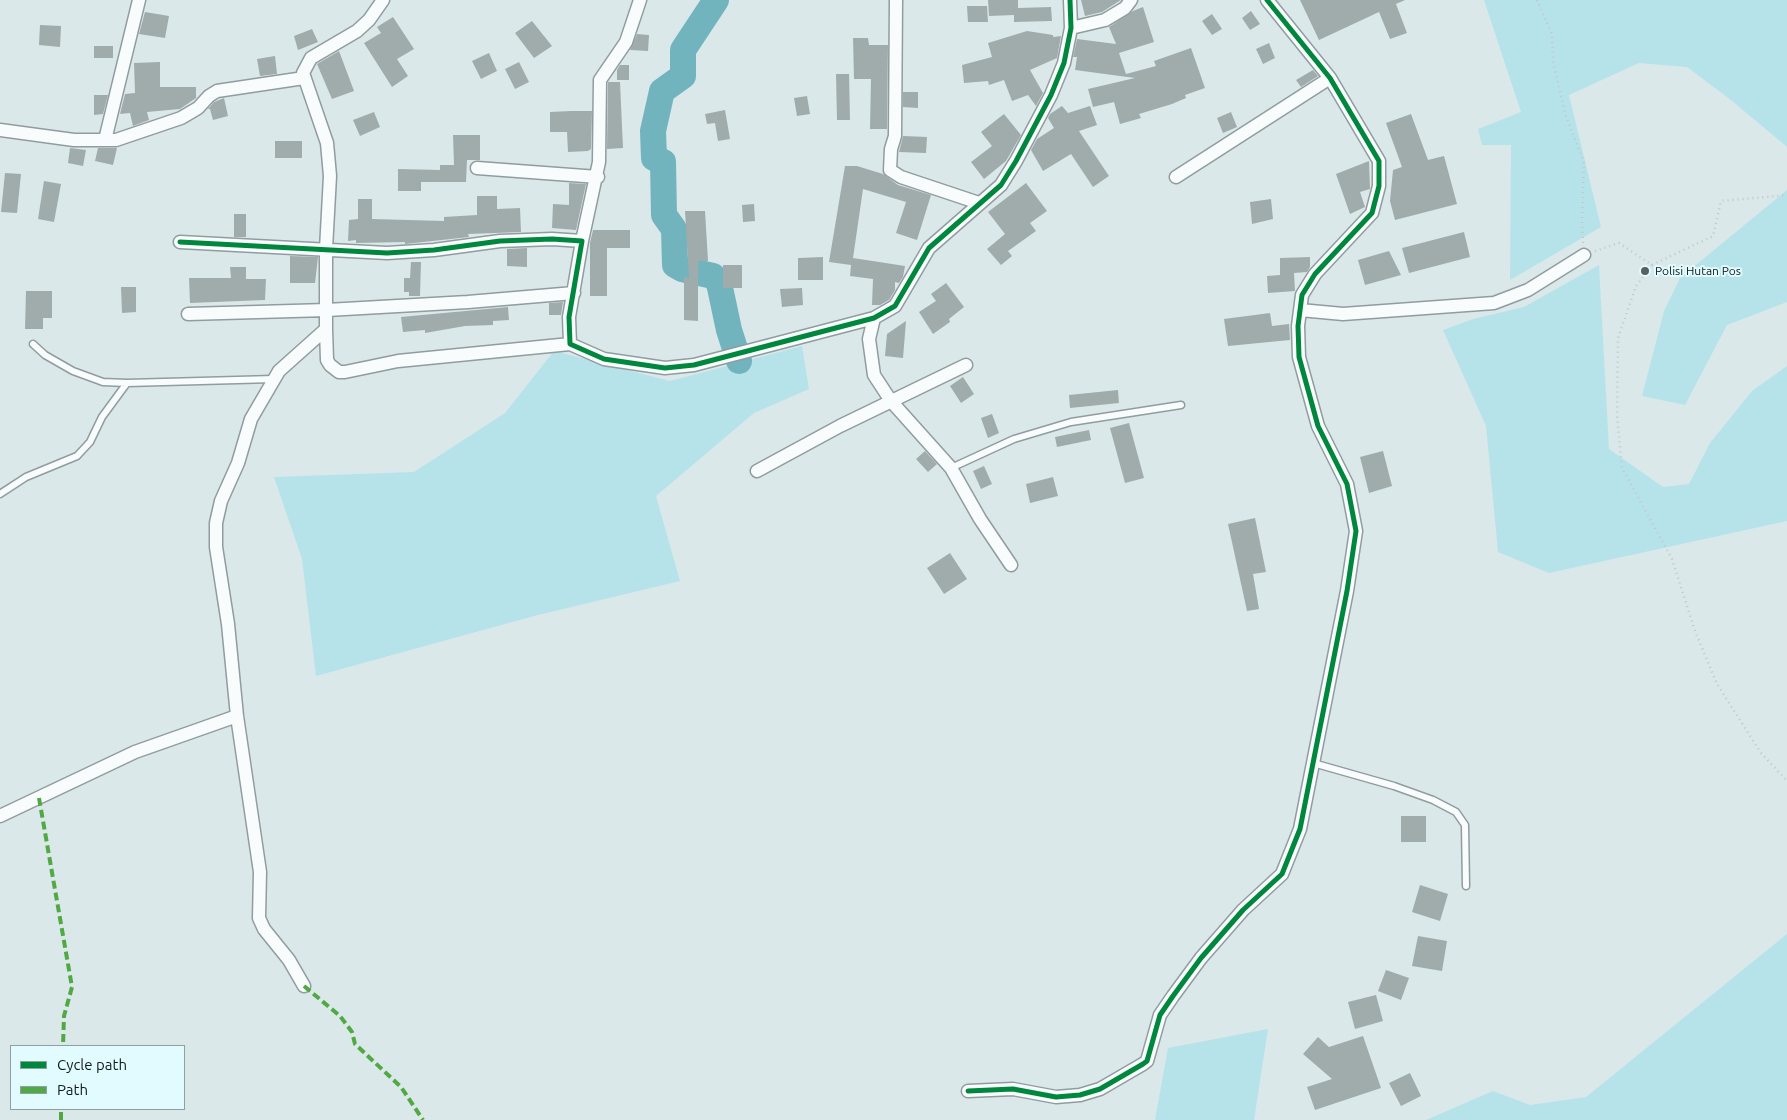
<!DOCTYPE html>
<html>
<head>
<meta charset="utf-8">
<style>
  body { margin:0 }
  #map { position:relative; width:1787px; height:1120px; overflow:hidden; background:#dae8ea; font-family:Ubuntu,sans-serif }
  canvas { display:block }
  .legend { position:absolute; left:10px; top:1045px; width:175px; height:65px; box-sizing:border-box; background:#e1fbff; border:1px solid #8da1a4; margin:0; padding:6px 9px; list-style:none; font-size:15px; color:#10191b }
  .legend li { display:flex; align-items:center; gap:10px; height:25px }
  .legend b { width:25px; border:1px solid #8da1a4 }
</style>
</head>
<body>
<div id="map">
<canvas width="1787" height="1120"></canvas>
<ul class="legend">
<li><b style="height:6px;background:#00873e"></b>Cycle path</li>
<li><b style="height:6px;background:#51a943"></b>Path</li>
</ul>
</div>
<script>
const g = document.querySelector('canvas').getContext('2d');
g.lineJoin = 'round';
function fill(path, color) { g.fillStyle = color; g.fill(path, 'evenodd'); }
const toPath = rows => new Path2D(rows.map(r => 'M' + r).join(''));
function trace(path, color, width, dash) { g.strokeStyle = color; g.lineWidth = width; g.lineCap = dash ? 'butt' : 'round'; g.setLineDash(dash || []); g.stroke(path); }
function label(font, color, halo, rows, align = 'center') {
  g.font = font + ' Ubuntu,sans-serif'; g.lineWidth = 4; g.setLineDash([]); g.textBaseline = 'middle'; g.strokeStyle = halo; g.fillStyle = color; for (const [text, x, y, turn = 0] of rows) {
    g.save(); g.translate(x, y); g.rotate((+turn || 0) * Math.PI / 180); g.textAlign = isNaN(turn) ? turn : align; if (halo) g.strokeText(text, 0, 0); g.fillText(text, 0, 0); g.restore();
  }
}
const green = toPath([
  [1484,0,1787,0,1787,147,1731,100,1687,67,1639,63,1569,95,1601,227,1510,280,1511,145,1482,145,1478,129,1521,112],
  [1787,190,1787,302,1727,325,1685,405,1642,396,1664,311,1680,278],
  [1599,265,1609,449,1663,487,1689,484,1710,443,1752,391,1787,366,1787,521,1549,573,1498,552,1486,426,1443,330,1473,319,1524,307],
  [802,346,809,389,754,413,656,496,680,581,534,616,316,676,302,559,274,477,414,472,505,413,554,351,670,381],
  [1787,934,1787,1120,1426,1120,1493,1091,1530,1105,1586,1097],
  [1268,1029,1254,1120,1155,1120,1168,1048]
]);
const river = toPath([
  [716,0,683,50,683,76,662,91,653,131,654,158,663,162,664,215,674,229,675,265,682,269,713,276,719,283,729,330,739,361]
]);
const building = toPath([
  [988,0,1018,0,1018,8,1051,7,1052,21,1014,22,1014,15,989,16],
  [1081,0,1121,0,1102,12,1085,16],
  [1300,0,1405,0,1396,4,1407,33,1390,39,1379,12,1319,40],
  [967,6,987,6,988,22,968,22],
  [1143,7,1154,42,1119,53,1126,74,1156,66,1154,61,1191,48,1205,88,1185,95,1186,98,1172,104,1139,114,1141,118,1120,124,1114,102,1093,107,1088,89,1135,78,1075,70,1077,57,1073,57,1077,39,1116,44,1109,27,1133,11],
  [1251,11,1260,24,1250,30,1242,18],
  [145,12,169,16,165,38,139,34],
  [1212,14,1222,29,1212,35,1202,21],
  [393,17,414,49,397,59,408,76,392,87,364,43,381,33,377,27],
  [532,21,552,46,534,58,515,33],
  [40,25,61,26,60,47,39,45],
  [312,29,318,42,298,50,294,36],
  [1027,31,1053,35,1053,37,1061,36,1057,58,1030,70,1043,93,1036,106,1028,95,1012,101,1004,80,989,85,988,81,964,83,962,65,992,57,988,43],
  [637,34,649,35,648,51,630,50],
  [853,38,868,38,869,45,888,45,887,129,870,129,871,79,854,79],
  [1269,43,1275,58,1263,64,1256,49],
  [94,46,113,46,113,58,94,58],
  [339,51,354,91,332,99,317,64],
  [489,53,497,71,481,79,472,61],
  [275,56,277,74,260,76,257,59],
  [160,62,160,87,196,87,196,98,180,109,147,112,149,120,133,126,130,113,120,114,125,94,135,93,134,63],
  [519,62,529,82,515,89,505,69],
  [620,65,629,65,629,80,617,80,617,70],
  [1313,70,1318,76,1301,87,1296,80],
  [836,74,849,74,850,120,837,120],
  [608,82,620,82,623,148,607,149],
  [903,92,918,92,918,108,903,107],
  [94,95,108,95,103,114,94,115],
  [807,96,810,114,797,116,794,98],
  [224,98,228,116,213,120,210,109,208,109,214,102],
  [1062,106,1068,113,1090,106,1097,125,1079,131,1109,176,1093,187,1071,154,1043,171,1031,150,1037,139,1054,128,1048,118,1050,114],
  [725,110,730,139,718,141,715,123,707,124,705,114],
  [571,111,592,111,591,149,588,151,568,152,567,132,550,132,550,112],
  [374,112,380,127,360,136,353,120],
  [1231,112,1237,127,1223,133,1217,118],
  [1004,114,1021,135,1006,161,984,179,971,162,992,146,981,132],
  [1411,114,1428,160,1444,156,1457,204,1395,220,1390,201,1393,170,1402,167,1386,123],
  [453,135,480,135,480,160,467,160,466,182,421,182,421,191,398,191,398,169,440,170,440,165,454,165],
  [903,136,927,137,926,153,899,152],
  [275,141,302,141,302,158,275,158],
  [70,148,86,150,83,166,68,163],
  [98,148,117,148,113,165,95,161],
  [1369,161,1370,189,1360,192,1365,207,1350,214,1336,174],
  [845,166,857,166,883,174,898,185,931,195,917,240,896,233,906,202,863,189,853,258,905,266,903,277,899,283,895,282,895,290,889,300,880,305,872,305,873,279,850,276,851,265,829,262],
  [5,173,21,174,17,213,1,212],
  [44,181,61,184,54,222,38,219],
  [569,183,586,184,576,230,552,228,553,204,569,205],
  [1026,183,1047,211,1030,223,1036,231,1008,251,1012,256,1001,265,987,249,1005,234,988,212],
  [477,196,497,196,497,209,520,208,521,232,468,234,469,237,405,244,405,242,356,243,356,240,348,241,349,220,358,219,358,199,372,199,372,219,444,221,444,217,477,215],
  [1271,199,1273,219,1252,224,1250,202],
  [754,204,755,221,743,222,742,205],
  [685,211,705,211,708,261,698,261,698,321,684,320,684,277,689,278],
  [234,214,246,214,246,237,234,237],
  [593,230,630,230,630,248,607,248,607,296,590,296,590,243],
  [1464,232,1470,257,1409,273,1402,248],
  [527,248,527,267,507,266,507,249],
  [1389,251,1401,275,1365,285,1358,260],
  [290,256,318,257,315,283,290,283],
  [823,257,823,280,798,280,798,258],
  [1310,257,1310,267,1307,272,1294,273,1295,291,1268,293,1267,276,1280,275,1280,258],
  [411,262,421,262,420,296,409,296,409,292,404,292,404,278,410,278],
  [723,265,742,265,742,288,723,288],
  [230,267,246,267,246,279,266,279,265,300,190,303,189,278,231,278],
  [946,283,964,307,949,319,950,322,933,334,919,312,936,301,931,294],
  [121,287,136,287,136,312,122,313],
  [802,288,803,305,782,307,780,289],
  [26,291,52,291,52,318,43,318,43,329,25,329],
  [563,302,561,315,549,315,549,303],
  [508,307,509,320,493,321,493,325,465,326,425,333,425,330,403,332,401,317],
  [1270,313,1272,326,1289,324,1290,340,1228,346,1224,319],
  [906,321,903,358,885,356,887,334],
  [963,377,974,394,961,403,950,386],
  [1118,390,1119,403,1070,408,1069,395],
  [992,414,999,433,988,438,981,418],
  [1129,423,1144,478,1125,483,1110,428],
  [1089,430,1091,440,1057,447,1055,437],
  [925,451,937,464,928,472,916,459],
  [1383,451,1392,486,1369,493,1360,457],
  [984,466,992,484,981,489,973,471],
  [1053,477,1058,496,1030,503,1026,484],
  [1255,518,1266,572,1253,574,1259,609,1247,611,1228,524],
  [950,553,967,579,944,594,927,568],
  [1401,816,1426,816,1426,842,1401,842],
  [1420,885,1448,894,1440,921,1412,912],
  [1418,936,1447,941,1442,971,1412,966],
  [1386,970,1409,978,1401,1000,1378,991],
  [1376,995,1383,1021,1355,1029,1348,1002],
  [1363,1036,1381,1088,1315,1110,1307,1087,1332,1079,1303,1054,1318,1037,1329,1047],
  [1410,1073,1421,1096,1401,1106,1389,1083]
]);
const path = toPath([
  [1537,0,1552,34,1553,61,1565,113,1584,163,1582,218,1583,243],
  [1595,251,1619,243,1652,265,1636,286,1618,338,1617,415,1622,468,1672,559,1695,631,1717,684,1761,753,1787,781],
  [1652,265,1713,236,1721,201,1787,195]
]);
const service = toPath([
  [33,344,45,355,73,371,103,382,127,383],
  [951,468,1014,439,1071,422,1181,405],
  [0,494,26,477,77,456,90,442,102,417,127,383,274,379],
  [1313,763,1394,786,1433,800,1456,812,1465,825,1466,886]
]);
const minor = toPath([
  [383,0,369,20,357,31,311,58,303,73,327,143,330,176,326,249,326,329,327,360,330,365,339,372,345,372,398,361,570,344],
  [896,0,895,136,891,149,890,170,901,177,979,203],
  [1071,28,1105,20,1125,8,1131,0],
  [0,130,74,140,116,140,181,118,198,108,209,96,217,91,304,78],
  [105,140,139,0],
  [477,168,598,177],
  [1176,177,1330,78],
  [582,241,599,162,600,80,626,42,640,0],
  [180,242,387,253,434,250,500,241,552,239,582,241,569,317,570,344,604,359,665,368,694,365,874,318,895,306,929,248,1001,185,1016,161,1051,95,1064,63,1071,28,1070,0],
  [1300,310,1343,314,1494,303,1528,290,1584,255],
  [188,314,327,310,468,302,574,293],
  [874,318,869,339,874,375,891,401,951,468,980,519,1011,565],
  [757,471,840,426,966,365],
  [0,816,135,752,237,716],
  [304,986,289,960,264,929,259,918,260,872,237,716,228,624,216,547,216,523,221,501,238,463,251,419,279,371,326,329],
  [968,1091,1013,1089,1056,1097,1080,1095,1100,1089,1143,1064,1147,1061,1160,1015,1173,996,1201,958,1243,910,1282,874,1300,829,1347,591,1356,531,1347,484,1318,426,1299,357,1298,326,1302,295,1315,274,1372,213,1379,186,1379,161,1330,78,1267,0]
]);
const quiet = toPath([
  [39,798,72,987,64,1016,63,1046],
  [304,986,340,1016,352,1032,355,1044,401,1087,423,1120],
  [61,1120,61,1109]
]);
const cycleway = toPath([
  [180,242,387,253,434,250,500,241,552,239,582,241,569,317,570,344,604,359,665,368,694,365,874,318,895,306,929,248,1001,185,1016,161,1051,95,1064,63,1071,28,1070,0],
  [968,1091,1013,1089,1056,1097,1080,1095,1100,1089,1143,1064,1147,1061,1160,1015,1173,996,1201,958,1243,910,1282,874,1300,829,1347,591,1356,531,1347,484,1318,426,1299,357,1298,326,1302,295,1315,274,1372,213,1379,186,1379,161,1330,78,1267,0]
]);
const markers = [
  [1645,271,5,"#576163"]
];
const poiNames = [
  ["Polisi Hutan Pos",1655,271]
];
fill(green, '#b6e3ea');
trace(river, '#71b4be', 26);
fill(building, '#a0abac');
trace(service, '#919c9e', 9);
trace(minor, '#919c9e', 15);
trace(path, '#c2c7c7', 2.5, [1, 4]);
trace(service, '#f9fcfc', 6);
trace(minor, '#f9fcfc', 12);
trace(quiet, '#51a943', 4, [8, 4]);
trace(cycleway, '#00873e', 5);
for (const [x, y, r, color] of markers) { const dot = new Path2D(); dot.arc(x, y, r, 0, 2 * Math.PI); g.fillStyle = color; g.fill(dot); trace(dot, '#e1fbff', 2); }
label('12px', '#10191b', '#e1fbff', poiNames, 'left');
</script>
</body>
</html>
